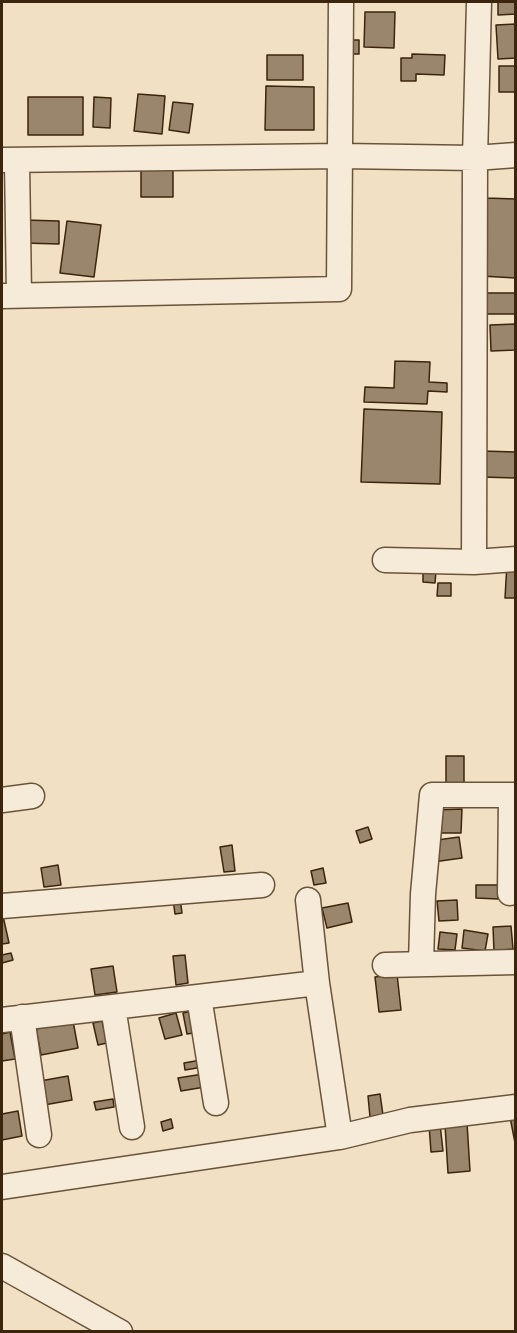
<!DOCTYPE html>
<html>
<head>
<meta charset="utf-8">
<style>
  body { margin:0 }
  #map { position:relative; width:517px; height:1333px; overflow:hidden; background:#f1e0c3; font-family:"IM FELL English",serif }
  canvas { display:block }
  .frame { position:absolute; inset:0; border:3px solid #3c250d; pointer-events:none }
</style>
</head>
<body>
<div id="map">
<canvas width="517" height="1333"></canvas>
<div class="frame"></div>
</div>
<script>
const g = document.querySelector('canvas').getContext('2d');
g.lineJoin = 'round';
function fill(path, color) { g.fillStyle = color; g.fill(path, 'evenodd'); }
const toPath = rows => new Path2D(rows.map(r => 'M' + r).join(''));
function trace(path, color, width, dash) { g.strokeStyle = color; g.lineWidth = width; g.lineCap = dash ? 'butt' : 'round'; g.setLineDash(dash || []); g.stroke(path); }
const building = toPath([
  [498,2,516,2,516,14,498,15,498,2],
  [365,12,395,12,394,48,364,47,365,12],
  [516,24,516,58,498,59,496,25,516,24],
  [346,40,359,40,359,54,345,54,346,40],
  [412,54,445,55,444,75,416,74,416,81,401,81,401,58,412,58,412,54],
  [267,55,303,55,303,80,267,80,267,55],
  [499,66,516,66,516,92,499,92,499,66],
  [266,86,314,87,314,130,265,130,266,86],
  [138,94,165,96,162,134,134,131,138,94],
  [28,97,83,97,83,135,28,135,28,97],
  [94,97,111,98,110,128,93,127,94,97],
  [173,102,193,104,189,133,169,130,173,102],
  [173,165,173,197,141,197,141,166,173,165],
  [486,198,516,199,516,278,481,276,486,198],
  [24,220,59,221,59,244,23,243,24,220],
  [67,221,101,225,94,277,60,273,67,221],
  [487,293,516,293,516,314,487,314,487,293],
  [516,324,516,350,491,351,490,325,516,324],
  [395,361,430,362,429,382,447,383,447,392,428,391,427,404,364,402,365,387,394,388,395,361],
  [364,409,442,412,440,484,361,482,364,409],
  [482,451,516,452,516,478,481,477,482,451],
  [507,563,516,563,516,598,505,598,507,563],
  [423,571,436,571,435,583,423,582,423,571],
  [438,583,451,583,451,596,437,596,438,583],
  [446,756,464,756,464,791,446,791,446,756],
  [462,809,461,833,434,833,436,810,462,809],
  [368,827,372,839,360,843,356,831,368,827],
  [459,837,462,858,433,862,430,841,459,837],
  [232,845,235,871,224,872,220,847,232,845],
  [58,865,61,885,44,887,41,868,58,865],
  [323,868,326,883,314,885,311,871,323,868],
  [476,885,498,885,498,899,476,898,476,885],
  [180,898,182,913,175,914,173,899,180,898],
  [457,900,458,920,439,921,437,901,457,900],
  [348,903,352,922,327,928,322,908,348,903],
  [2,916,3,916,9,943,2,944,2,916],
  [511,926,513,949,494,951,493,927,511,926],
  [464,930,488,934,485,951,462,948,464,930],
  [440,932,457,934,455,950,438,949,440,932],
  [11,953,13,960,2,963,2,955,11,953],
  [185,955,188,983,176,985,173,956,185,955],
  [113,966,117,992,95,995,91,969,113,966],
  [397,974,401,1010,379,1012,375,977,397,974],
  [196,1010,200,1032,187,1034,183,1013,196,1010],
  [176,1013,182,1035,165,1039,159,1018,176,1013],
  [73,1021,78,1048,41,1055,36,1029,73,1021],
  [102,1021,107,1043,98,1045,93,1023,102,1021],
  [10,1032,15,1059,2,1061,2,1034,10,1032],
  [201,1060,203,1067,185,1070,184,1063,201,1060],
  [203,1074,205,1087,181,1091,178,1078,203,1074],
  [68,1076,72,1100,44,1105,40,1081,68,1076],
  [380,1094,383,1115,370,1117,368,1096,380,1094],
  [113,1099,114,1107,96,1110,94,1102,113,1099],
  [18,1111,22,1136,2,1140,2,1114,18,1111],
  [516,1116,516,1148,510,1117,516,1116],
  [171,1119,173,1128,163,1131,161,1122,171,1119],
  [467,1123,470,1171,448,1173,445,1125,467,1123],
  [440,1124,443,1151,431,1152,429,1125,440,1124]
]);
const minor = toPath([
  [479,2,475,158,474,562,516,559],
  [2,160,341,156,475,158,516,155],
  [17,161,19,295],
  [2,296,339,289,341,2],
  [385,560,474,562],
  [2,800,32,796],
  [510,893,511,795],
  [308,900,317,983],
  [2,906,262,885],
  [421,963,423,894,432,795,516,795],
  [385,965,516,962],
  [199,997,216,1103],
  [113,1007,132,1127],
  [22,1017,39,1135],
  [2,1020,317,983,340,1137,2,1187],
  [340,1137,410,1120,516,1107],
  [2,1266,120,1332]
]);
fill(building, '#9a866c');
trace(building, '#3c250d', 1.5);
trace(minor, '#69543a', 27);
trace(minor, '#f6ebd8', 24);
</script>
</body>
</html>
